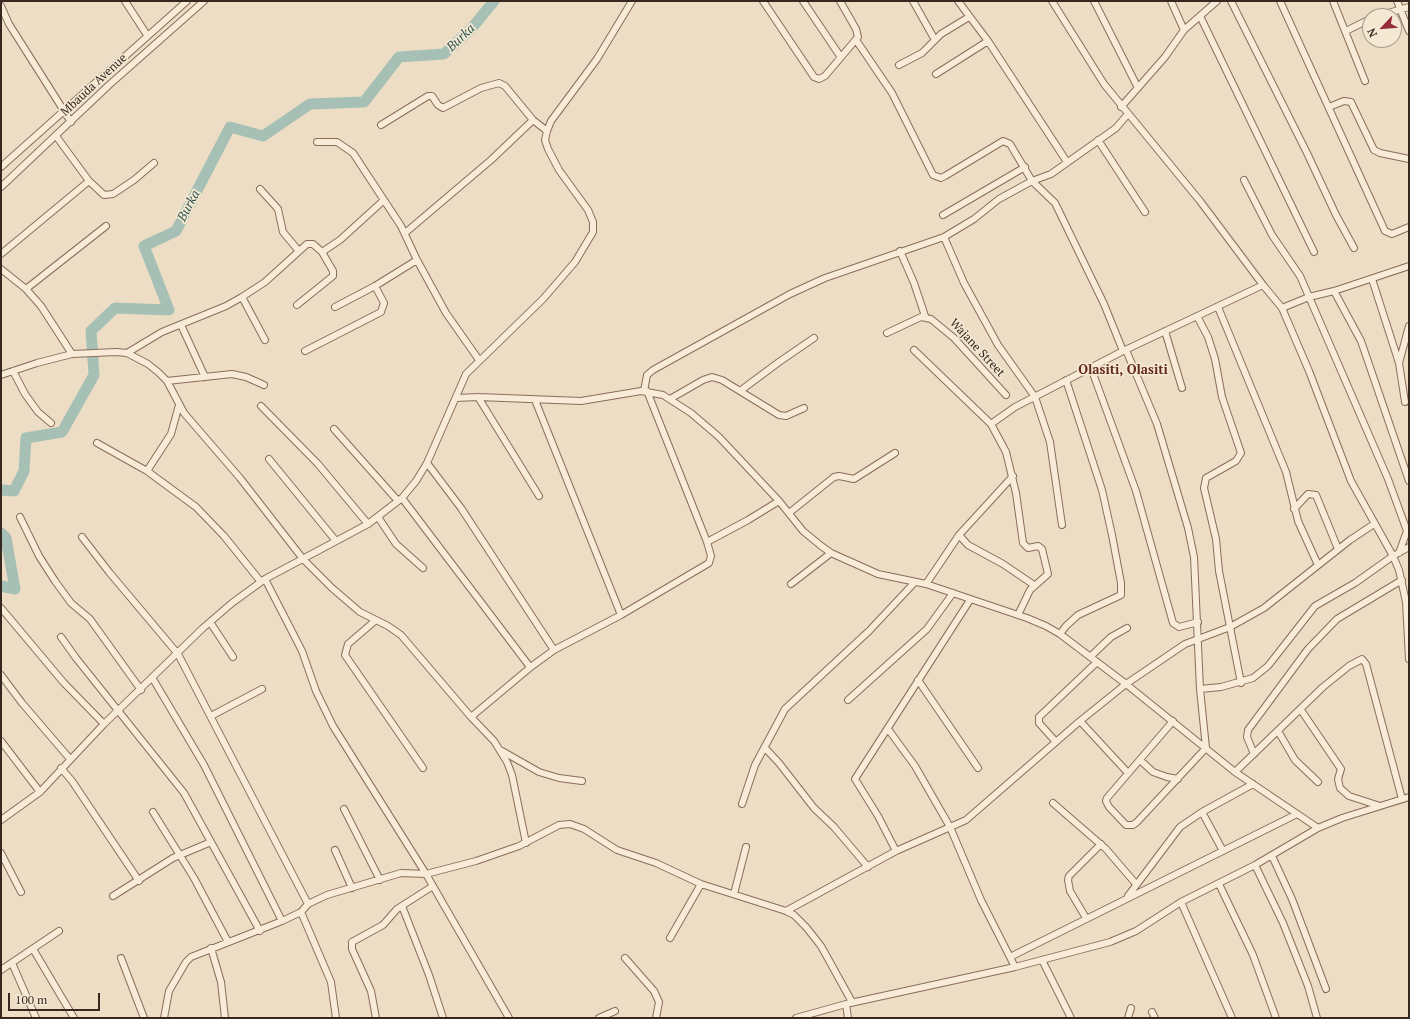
<!DOCTYPE html>
<html>
<head>
<meta charset="utf-8">
<style>
  body { margin:0 }
  #map { position:relative; width:1410px; height:1019px; overflow:hidden; background:#edddc4; font-family:"PT Serif",serif }
  canvas { display:block }
  .frame { position:absolute; inset:0; border:2px solid #37281f; pointer-events:none }
  .north { position:absolute; left:1362px; top:8px; width:40px; height:40px; box-sizing:border-box; background:#f4e8d3; border:1px solid #a89b8b; border-radius:50%; rotate:244deg; font-size:11px; font-weight:700; line-height:16px; text-align:center; color:#37281f }
  .north::after { content:''; display:block; margin:auto; width:14px; height:18px; background:#942d37; clip-path:polygon(50% 0,100% 100%,50% 72%,0 100%) }
  .scale { position:absolute; left:8px; top:993px; width:92px; height:18px; box-sizing:border-box; border:2px solid #37281f; border-top:0; padding-left:5px; font-size:12px; line-height:14px; white-space:nowrap; color:#37281f; -webkit-text-stroke:3px #f4e8d3; paint-order:stroke }
</style>
</head>
<body>
<div id="map">
<canvas width="1410" height="1019"></canvas>
<div class="frame"></div>
<div class="north">N</div>
<div class="scale">100 m</div>
</div>
<script>
const g = document.querySelector('canvas').getContext('2d');
g.lineJoin = 'round';
const toPath = rows => new Path2D(rows.map(r => 'M' + r).join(''));
function trace(path, color, width, dash) { g.strokeStyle = color; g.lineWidth = width; g.lineCap = dash ? 'butt' : 'round'; g.setLineDash(dash || []); g.stroke(path); }
function label(font, color, halo, rows, align = 'center') {
  g.font = font + ' "PT Serif",serif'; g.lineWidth = 3.5; g.setLineDash([]); g.textBaseline = 'middle'; g.strokeStyle = halo; g.fillStyle = color; for (const [text, x, y, turn = 0] of rows) {
    g.save(); g.translate(x, y); g.rotate((+turn || 0) * Math.PI / 180); g.textAlign = isNaN(turn) ? turn : align; if (halo) g.strokeText(text, 0, 0); g.fillText(text, 0, 0); g.restore();
  }
}
const river = toPath([
  [1,490,14,491,24,471,26,438,62,432,94,375,91,331,115,308,169,310,144,246,176,231,230,127,263,136,310,104,364,102,399,57,444,54,471,29,494,1],
  [1,533,6,538,15,589,1,586]
]);
const minor = toPath([
  [125,1,147,35],
  [763,1,814,77,819,79,825,76,858,37,856,29,840,1],
  [803,1,840,56],
  [913,1,935,40],
  [958,1,988,41,1067,162],
  [1052,1,1104,84,1200,201,1263,285,1282,308,1309,371,1351,481,1393,556,1399,570,1406,602,1409,659],
  [1094,1,1138,88],
  [1171,1,1184,30],
  [1231,1,1307,153,1336,215,1354,248],
  [1280,1,1385,231,1392,234,1409,227],
  [1333,1,1365,81],
  [1397,1,1409,31],
  [1,6,9,24,71,122],
  [1200,16,1314,252],
  [1378,16,1409,7],
  [1346,31,1370,19],
  [856,40,892,93,933,175,941,178,945,176,1003,141,1010,144,1032,181,1055,203,1104,304,1123,351],
  [899,65,922,53,941,34,969,17],
  [936,74,988,41],
  [1121,107,1165,57,1184,30,1217,1],
  [1329,107,1344,101,1351,102,1374,150,1380,153,1409,159],
  [381,125,428,96,432,96,438,105,443,108,481,88,499,83,505,86,533,120,547,131],
  [56,136,89,181,104,195,113,194,134,180,154,163],
  [1098,140,1145,212],
  [1,167,187,1],
  [1244,180,1272,235,1300,276,1388,479,1407,531],
  [1,187,109,85,204,1],
  [260,189,278,209,283,232,298,250],
  [943,215,1025,167],
  [405,233,491,160,533,120],
  [944,237,964,283,998,345,1035,397,1050,442,1062,525],
  [900,251,914,283,925,316],
  [1,254,89,181],
  [417,260,446,313,479,360],
  [1,269,26,289,41,306,72,354],
  [1372,279,1399,363,1405,402],
  [26,289,106,226],
  [1334,291,1361,341,1409,481],
  [242,297,265,340],
  [297,305,333,276,333,271,322,252],
  [335,307,375,286],
  [1218,307,1286,472,1298,521,1318,565],
  [1282,308,1309,297,1334,291,1409,266],
  [1197,316,1208,337,1215,359,1222,397,1241,453,1236,461,1206,478,1204,488,1216,539,1219,571,1241,683],
  [181,325,205,377],
  [1165,331,1182,388],
  [887,333,921,317,931,319,954,338,1006,395],
  [914,350,991,424,1006,452,1016,493,1023,543,1028,548,1038,546,1042,549,1048,574,1030,590,1018,615],
  [1126,350,1157,424,1188,528,1194,557,1200,689,1206,748,1137,822,1133,825,1126,825,1109,807,1106,801,1107,798,1173,721],
  [305,351,381,312,384,303,375,286,417,260,401,226,353,153,337,142,317,142],
  [127,353,162,332,226,306,242,297,265,282,307,244,313,244,322,252,340,240,384,200],
  [1399,363,1409,326],
  [1091,368,1136,491,1173,623,1179,627,1198,622],
  [13,371,25,394,38,412,51,423],
  [1,375,37,363,72,354,116,352,127,353,148,364,158,372,167,381,184,413,240,478,303,559,332,588,360,612,388,626,401,635,471,717,494,741,507,762,512,775,526,843],
  [167,381,232,374,246,377,264,385],
  [644,391,647,375,653,370,790,294,825,278,944,237,974,219,999,199,1032,181,1051,174,1116,128,1127,115],
  [740,391,779,362,814,338],
  [478,397,539,496],
  [456,398,478,397,581,401,641,391,663,395,691,413,719,437,779,501,803,531,820,545,831,553,878,574,926,584,1027,618,1046,626,1060,634,1126,684,1235,772,1318,828],
  [670,399,703,380,712,377,722,380,779,415,786,416,804,408],
  [535,400,621,615],
  [261,406,318,464,368,524],
  [991,424,1015,407,1123,351,1263,285],
  [334,429,398,501],
  [97,443,147,471,196,507,224,536,261,582],
  [269,459,336,541],
  [427,463,461,508,554,650],
  [147,471,171,434,179,405],
  [402,498,530,667],
  [1294,509,1308,494,1316,495,1338,549],
  [789,513,834,477,839,476,854,479,895,453],
  [20,517,39,556,55,581,71,603,90,619,141,690],
  [378,517,396,544,423,568],
  [959,535,968,545,1003,564,1034,585],
  [82,537,109,572,178,654,308,904],
  [707,542,748,520,779,501],
  [1399,553,1408,528],
  [265,579,302,651,316,691,333,726,426,874,509,1018],
  [791,584,831,553],
  [926,584,959,535,1013,476],
  [1,608,64,683,104,724],
  [376,620,348,644,345,655,423,768],
  [210,622,233,657],
  [1060,634,1066,626,1078,615,1121,595,1121,583,1112,535,1102,490,1066,380],
  [61,637,76,658,184,793,260,931],
  [1090,657,1111,637,1127,628],
  [1,675,22,703,70,759],
  [153,679,204,765,282,921,191,957,186,962,169,991,164,1018],
  [918,680,978,768],
  [1200,689,1221,687,1253,678,1268,666,1315,606,1355,583,1393,556,1409,547],
  [848,700,927,629,953,593],
  [1301,710,1341,769,1338,779,1340,788,1349,796,1380,806],
  [211,716,262,689],
  [471,717,532,666,554,650,621,615,709,563,711,556,707,542,647,391],
  [1080,721,1128,773],
  [888,729,915,766,950,827,981,900,1015,967],
  [1278,731,1295,760,1318,782],
  [1,741,40,792],
  [1056,742,1039,723,1039,717,1097,662],
  [765,748,779,763,814,808,834,827,868,867],
  [502,751,539,772,559,778,582,781],
  [1254,754,1247,737,1248,730,1308,649,1337,619,1402,580],
  [1140,760,1153,772,1167,777,1178,779],
  [61,768,72,781,139,881],
  [1235,772,1323,687,1349,666,1362,659,1366,664,1402,799],
  [1053,803,1106,849,1136,884],
  [742,804,755,765,785,709,869,631,915,582],
  [344,809,380,880],
  [153,812,194,878,228,942],
  [1202,812,1223,851],
  [1,820,40,792,104,724,203,628,232,603,265,579,368,524,402,498,416,481,427,463,466,374,543,299,575,262,593,232,593,222,588,210,559,170,548,149,545,140,547,131,551,121,597,59,632,1],
  [335,850,352,888],
  [896,851,878,816,855,779,970,600],
  [1,853,21,892],
  [1272,856,1292,899,1326,989],
  [1255,865,1283,923,1308,986,1317,1018],
  [1219,884,1253,955,1276,1018],
  [734,894,746,847],
  [113,896,173,858,211,842],
  [1128,896,1180,827,1202,812,1253,784],
  [1181,902,1232,1018],
  [402,906,429,975,443,1018],
  [786,911,896,851,966,820,1080,721,1126,684,1185,644,1230,627,1264,608,1350,540,1374,524],
  [301,912,331,982,336,1018],
  [1086,918,1070,891,1068,880,1069,876,1101,844],
  [282,921,301,912,308,904,327,895,401,873,426,874,476,861,519,846,559,825,570,824,584,829,617,850,656,863,701,884,786,911,794,915,806,927,821,946,852,1002],
  [670,938,701,884],
  [211,948,221,982,225,1018],
  [33,949,74,1018],
  [1010,957,1297,814],
  [121,958,144,1018],
  [625,958,654,991,659,1002,656,1018],
  [1042,960,1071,1018],
  [12,963,36,1018],
  [1,970,59,931],
  [846,1004,848,1018],
  [1152,1012,1155,1018],
  [376,1018,371,991,352,949,352,942,383,925,397,909,433,886],
  [599,1018,615,1011],
  [796,1018,846,1004,1015,967,1110,942,1136,931,1181,902,1255,865,1318,828,1342,818,1409,797],
  [1128,1018,1131,1008]
]);
const streetNames = [
  ["Mbauda Avenue",94,85,-43],
  ["Wajane Street",977,348,47]
];
const waterNames = [
  ["Burka",461,38,-44],
  ["Burka",189,206,-62]
];
const neighbourhoodNames = [
  ["Olasiti, Olasiti",1123,370]
];
trace(river, '#a6c0b6', 11);
trace(minor, '#876e5b', 8);
trace(minor, '#f8ebd7', 6);
label('12px', '#37281f', '#f4e8d3', streetNames);
label('italic 13px', '#2e5750', '#f4e8d3', waterNames);
label('bold 13px', '#63271f', '#f4e8d3', neighbourhoodNames);
</script>
</body>
</html>
